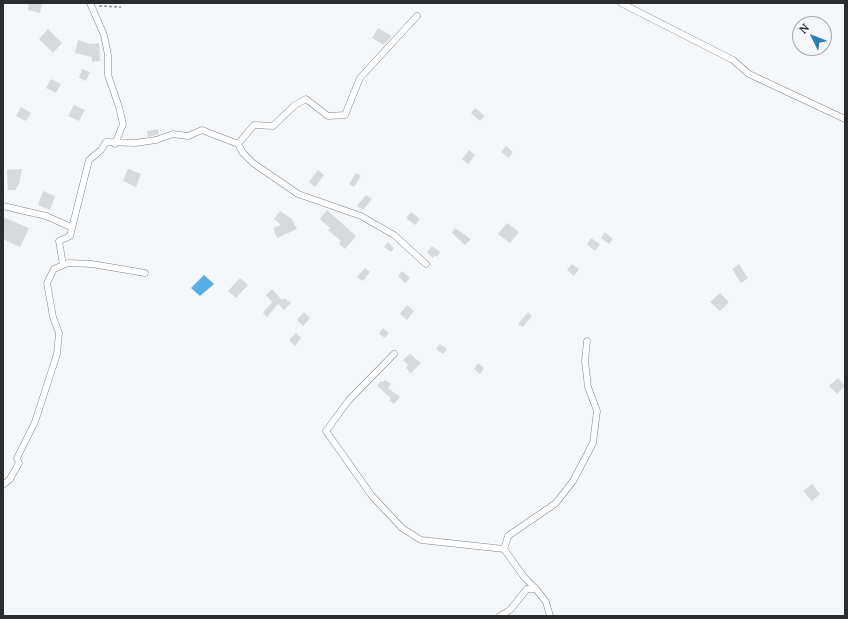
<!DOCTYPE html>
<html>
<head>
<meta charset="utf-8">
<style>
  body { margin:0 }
  #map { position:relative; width:848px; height:619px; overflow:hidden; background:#f4f7f9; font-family:"Noto Serif",serif }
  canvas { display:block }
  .frame { position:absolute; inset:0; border:4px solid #2b2c2d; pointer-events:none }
  .north { position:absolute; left:792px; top:16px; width:40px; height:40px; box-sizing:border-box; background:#f4f7f9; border:1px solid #a4a6a7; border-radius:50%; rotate:313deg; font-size:11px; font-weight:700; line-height:16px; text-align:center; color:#2b2c2d }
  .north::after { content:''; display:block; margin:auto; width:14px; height:18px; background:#2d7eaf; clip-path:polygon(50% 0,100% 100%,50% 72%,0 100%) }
</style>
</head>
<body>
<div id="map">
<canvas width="848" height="619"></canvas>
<div class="frame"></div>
<div class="north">N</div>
</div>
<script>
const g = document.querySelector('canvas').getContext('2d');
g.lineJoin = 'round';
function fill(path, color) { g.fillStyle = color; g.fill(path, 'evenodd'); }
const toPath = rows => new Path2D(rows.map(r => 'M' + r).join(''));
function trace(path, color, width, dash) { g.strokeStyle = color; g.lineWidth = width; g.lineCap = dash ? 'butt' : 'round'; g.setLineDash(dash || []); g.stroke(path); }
const water = toPath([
  [204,275,214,284,200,296,191,288]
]);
const building = toPath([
  [29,3,42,3,40,13,28,10],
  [378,28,392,36,384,45,372,38],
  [48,29,62,43,53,53,39,39],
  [78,40,90,44,99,43,100,61,92,62,92,57,75,53],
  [82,69,90,72,86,81,79,78],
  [51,79,61,84,56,93,46,88],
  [74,105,85,110,79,121,68,116],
  [21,107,31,113,26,121,16,116],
  [475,108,485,116,480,121,471,113],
  [158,129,159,134,148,137,147,131],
  [506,146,513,152,509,158,501,152],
  [469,150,475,155,468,164,462,159],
  [22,169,19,184,15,190,8,190,7,170],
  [128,169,141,174,136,187,123,181],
  [318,170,324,175,315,187,309,182],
  [356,173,361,176,354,187,349,184],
  [43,191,55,196,50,210,38,205],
  [366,195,372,199,363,210,357,206],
  [327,210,356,236,345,249,339,244,341,241,328,230,330,228,320,219],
  [280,211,292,219,297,229,277,238,273,228,281,225,274,219],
  [411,212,420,219,415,225,406,218],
  [3,217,29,228,20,247,3,239],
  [507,223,519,232,510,243,498,234],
  [455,228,471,239,465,245,452,233],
  [605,232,613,239,609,244,601,238],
  [591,238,600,244,595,251,587,244],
  [388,242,394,248,391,252,384,247],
  [432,246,440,252,437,257,435,255,433,258,427,252],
  [572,264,579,269,574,276,567,270],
  [739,264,748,278,741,283,732,269],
  [365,268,370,272,363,281,357,277],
  [402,271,410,278,405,283,398,276],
  [240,278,248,285,236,298,228,291],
  [272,289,282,300,284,298,291,303,284,310,278,304,267,317,263,313,272,302,266,295],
  [720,293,729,302,720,311,710,302],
  [407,305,414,311,407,320,400,314],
  [304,312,310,318,303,326,297,320],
  [528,312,532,316,523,327,518,324],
  [383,328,389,333,385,338,379,334],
  [296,333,301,338,295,346,289,340],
  [440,344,447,349,443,354,436,349],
  [410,354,421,363,411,373,406,368,408,365,403,360],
  [478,363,484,368,480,374,474,369],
  [838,378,845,386,837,394,829,386],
  [385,380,391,384,388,388,400,397,394,404,389,400,391,398,377,386,381,381,383,382],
  [812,484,820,494,812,501,803,491]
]);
const path = toPath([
  [99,6,121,7]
]);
const minor = toPath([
  [90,3,104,35,108,55,108,75,119,107,123,124,115,144],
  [621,3,733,60,749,74,845,119],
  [238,144,254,125,273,126,295,105,306,99,328,116,345,115,360,78,417,16],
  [3,206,46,216,71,227],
  [63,265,59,241,70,236,89,160,101,150,106,142,135,143,156,140,173,134,188,136,202,130,238,144,243,153,253,163,298,194,361,216,394,235,426,264],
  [394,354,349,400,326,431,372,496,402,528,421,540,504,549],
  [3,485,10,479,19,463,17,458,35,422,57,354,59,333,53,317,47,283,54,269,68,263,92,264,145,273],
  [536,589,524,577,504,549,508,536,556,503,573,481,593,443,597,411,588,387,585,361,587,341],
  [500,616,510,610,527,589,536,589,546,602,550,616]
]);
fill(water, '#57ade6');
fill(building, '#d7d9db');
trace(minor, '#828486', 7);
trace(path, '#909293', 1.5, [3, 2]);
trace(minor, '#fff', 6);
</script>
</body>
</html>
